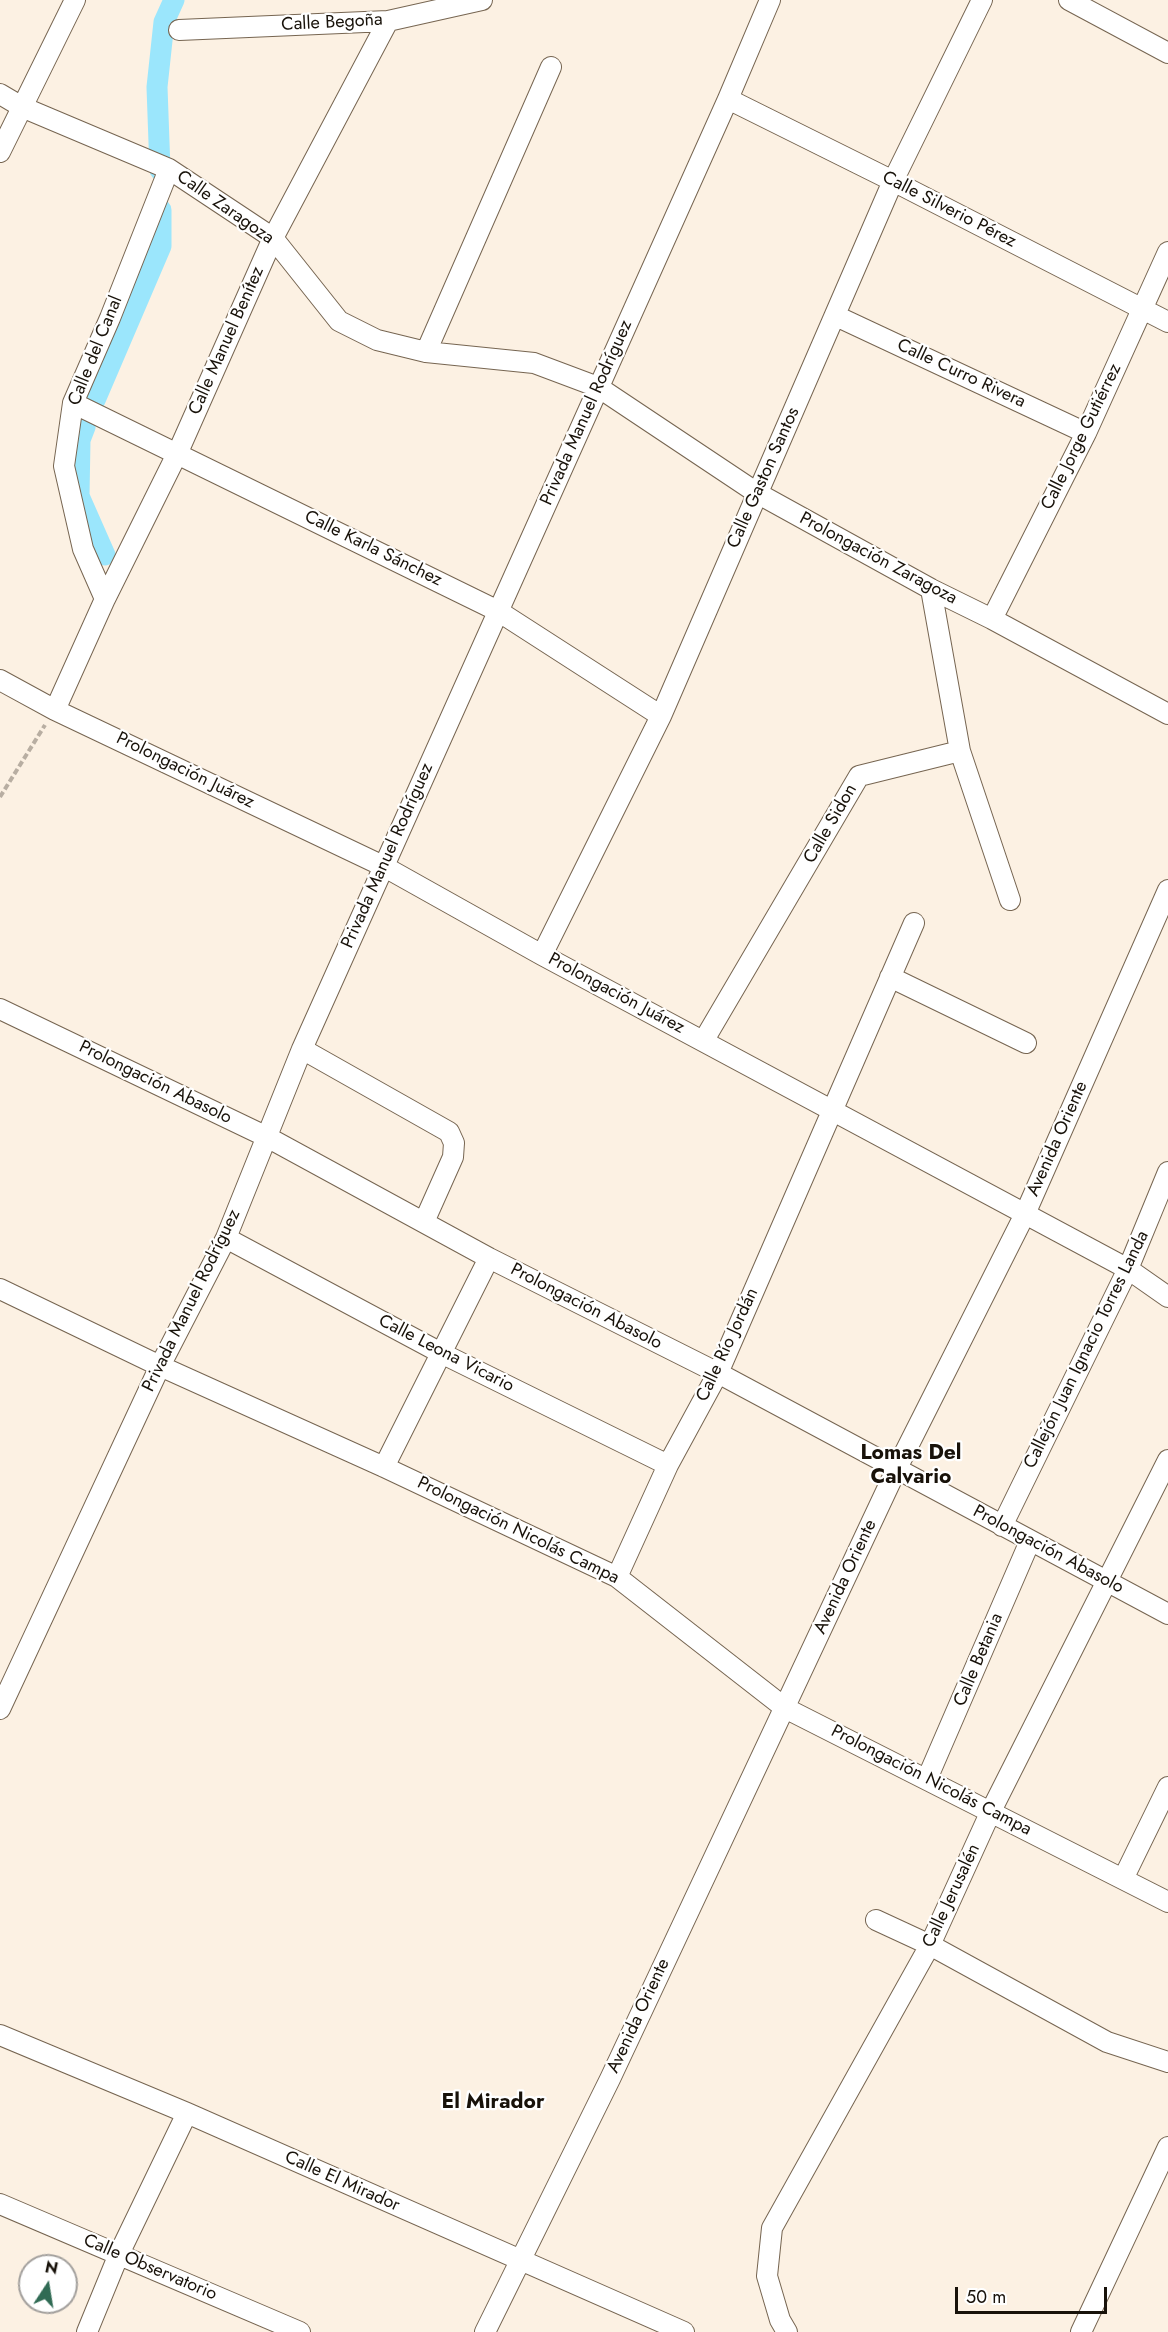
<!DOCTYPE html>
<html>
<head>
<meta charset="utf-8">
<style>
  body { margin:0 }
  #map { position:relative; width:1168px; height:2332px; overflow:hidden; background:#fcf1e3; font-family:Jost,sans-serif }
  canvas { display:block }
  .north { position:absolute; left:18px; top:2254px; width:60px; height:60px; box-sizing:border-box; background:#fff; border:2px solid #a3a09d; border-radius:50%; rotate:12deg; font-size:16px; font-weight:700; line-height:24px; text-align:center; color:#18120a }
  .north::after { content:''; display:block; margin:auto; width:21px; height:27px; background:#306b54; clip-path:polygon(50% 0,100% 100%,50% 72%,0 100%) }
  .scale { position:absolute; left:955px; top:2287px; width:152px; height:27px; box-sizing:border-box; border:3px solid #18120a; border-top:0; padding-left:8px; font-size:18px; line-height:21px; white-space:nowrap; color:#18120a; -webkit-text-stroke:4px #fff; paint-order:stroke }
</style>
</head>
<body>
<div id="map">
<canvas width="1168" height="2332"></canvas>
<div class="north">N</div>
<div class="scale">50 m</div>
</div>
<script>
const g = document.querySelector('canvas').getContext('2d');
g.lineJoin = 'round';
const toPath = rows => new Path2D(rows.map(r => 'M' + r).join(''));
function trace(path, color, width, dash) { g.strokeStyle = color; g.lineWidth = width; g.lineCap = dash ? 'butt' : 'round'; g.setLineDash(dash || []); g.stroke(path); }
function label(font, color, halo, rows, align = 'center') {
  g.font = font + ' Jost,sans-serif'; g.lineWidth = 4.5; g.setLineDash([]); g.textBaseline = 'middle'; g.strokeStyle = halo; g.fillStyle = color; for (const [text, x, y, turn = 0] of rows) {
    g.save(); g.translate(x, y); g.rotate((+turn || 0) * Math.PI / 180); g.textAlign = isNaN(turn) ? turn : align; if (halo) g.strokeText(text, 0, 0); g.fillText(text, 0, 0); g.restore();
  }
}
const canal = toPath([
  [160,170,157,87,164,22,174,0],
  [95,400,161,246,161,210],
  [85,427,80,440,79,496,105,555]
]);
const path = toPath([
  [0,797,45,725]
]);
const street = toPath([
  [1069,0,1168,53],
  [179,30,388,21,482,0],
  [0,94,22,107,169,169,273,238,339,321,377,340,426,352,534,363,598,387,757,493,931,589,992,619,1168,714],
  [728,99,893,181,1168,322],
  [0,152,75,0],
  [836,316,1086,433],
  [426,352,551,67],
  [73,403,498,611,661,716],
  [931,589,960,751,1010,900],
  [105,599,83,549,64,466,73,403,110,318,169,169],
  [992,619,1086,433,1168,252],
  [0,680,55,710,383,866,542,955,1128,1269,1168,1297],
  [55,710,105,599,178,452,273,238,388,21],
  [542,955,661,716,893,181,982,0],
  [890,977,1026,1043],
  [0,1009,267,1137,489,1258,718,1373,1168,1614],
  [704,1040,859,776,960,751],
  [302,1049,449,1132,454,1143,453,1157,424,1222],
  [226,1238,441,1353,668,1465],
  [0,1289,160,1366,384,1467,617,1577,785,1708,1168,1902],
  [384,1467,489,1258],
  [1002,1526,1128,1269,1168,1172],
  [617,1577,668,1465,718,1373,914,923],
  [0,1709,160,1366,226,1238,302,1049,728,99,770,0],
  [927,1779,1030,1541],
  [1123,1879,1168,1787],
  [876,1920,930,1945,1107,2042,1168,2062],
  [0,2035,187,2113,684,2332],
  [0,2204,300,2332],
  [87,2332,119,2254,187,2113],
  [485,2332,610,2079,897,1468,1025,1214,1168,890],
  [787,2332,780,2320,767,2276,772,2228,930,1945,991,1811,1168,1460],
  [1081,2332,1168,2147]
]);
const streetNames = [
  ["Calle Begoña",332,23,-3],
  ["Calle Zaragoza",225,208,35],
  ["Calle Silverio Pérez",949,210,27],
  ["Calle Manuel Benítez",227,341,-66],
  ["Calle del Canal",96,351,-68],
  ["Calle Curro Rivera",961,374,25],
  ["Privada Manuel Rodríguez",587,413,-66],
  ["Calle Jorge Gutiérrez",1082,437,-64],
  ["Calle Gaston Santos",764,478,-66],
  ["Calle Karla Sánchez",373,549,26],
  ["Prolongación Zaragoza",878,559,28],
  ["Prolongación Juárez",185,771,26],
  ["Calle Sidon",831,824,-60],
  ["Privada Manuel Rodríguez",388,856,-66],
  ["Prolongación Juárez",616,994,28],
  ["Prolongación Abasolo",155,1083,26],
  ["Avenida Oriente",1058,1139,-66],
  ["Privada Manuel Rodríguez",192,1301,-64],
  ["Prolongación Abasolo",586,1307,27],
  ["Calle Río Jordán",728,1345,-65],
  ["Callejón Juan Ignacio Torres Landa",1087,1350,-64],
  ["Calle Leona Vicario",446,1354,27],
  ["Prolongación Nicolás Campa",518,1531,26],
  ["Prolongación Abasolo",1048,1550,28],
  ["Avenida Oriente",846,1577,-65],
  ["Calle Betania",979,1660,-67],
  ["Prolongación Nicolás Campa",931,1781,27],
  ["Calle Jerusalén",952,1896,-65],
  ["Avenida Oriente",639,2016,-65],
  ["Calle El Mirador",342,2182,24],
  ["Calle Observatorio",150,2268,23]
];
const quarterNames = [
  ["Lomas Del",911,1454],
  ["Calvario",911,1478],
  ["El Mirador",493,2103]
];
trace(canal, '#9be6fc', 21);
trace(street, '#766551', 22);
trace(path, '#b8aea2', 4, [6, 3]);
trace(street, '#fff', 20);
label('18px', '#18120a', '#fff', streetNames);
label('bold 21px', '#18120a', '#fff', quarterNames);
</script>
</body>
</html>
